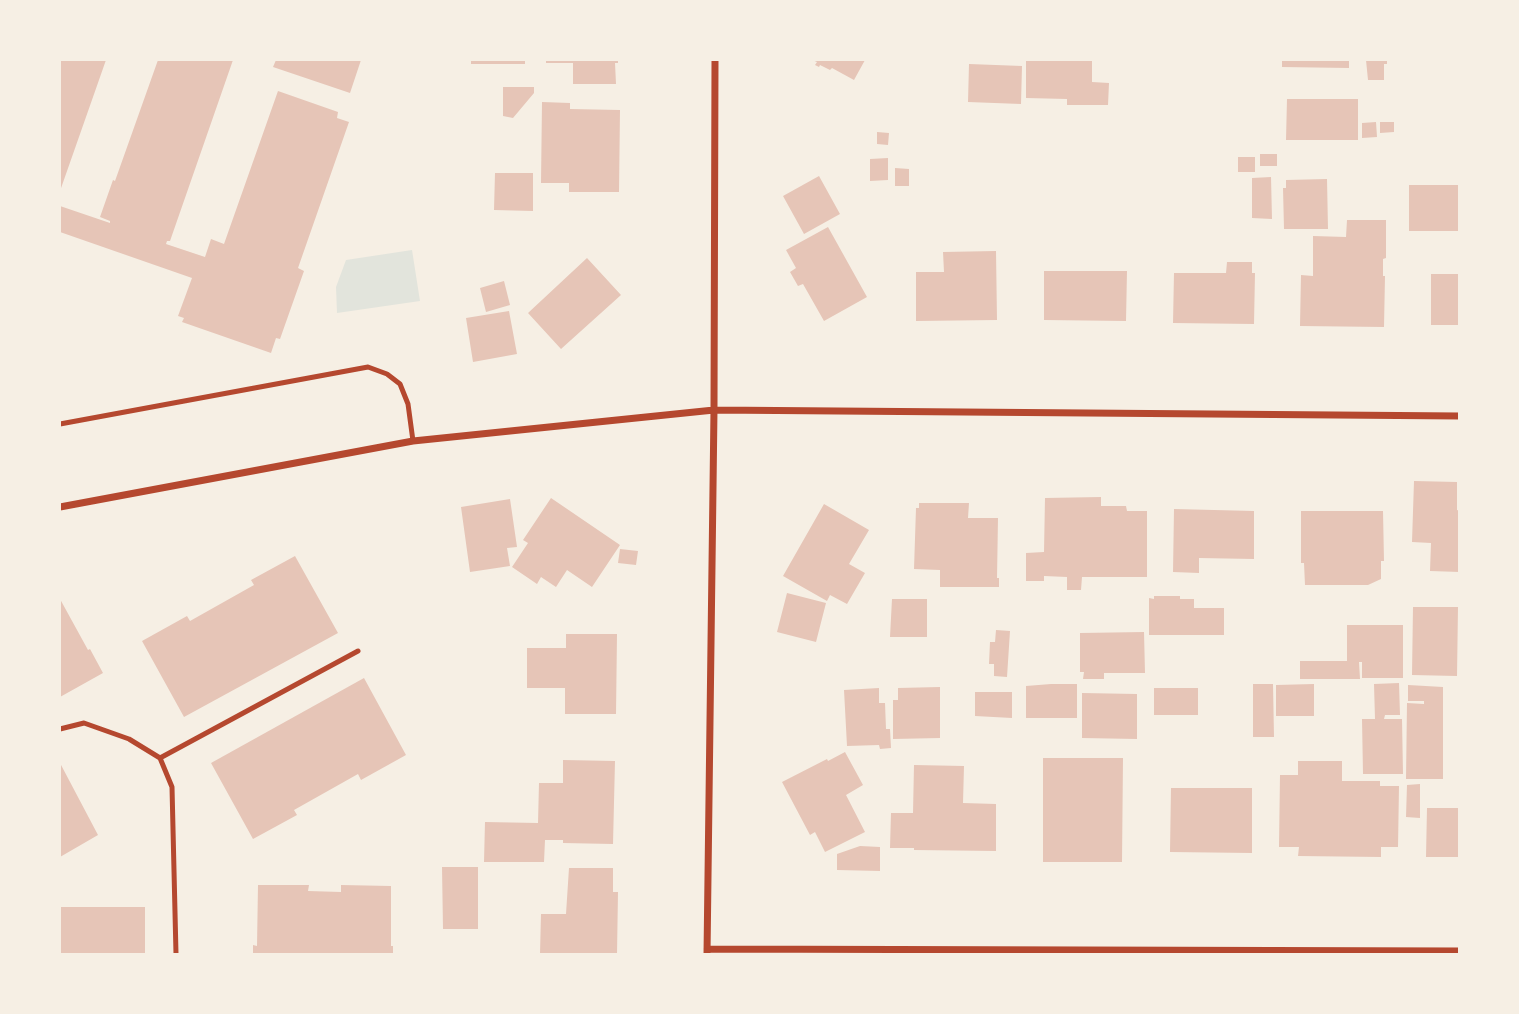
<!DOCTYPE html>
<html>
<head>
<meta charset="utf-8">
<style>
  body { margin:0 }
  #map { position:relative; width:1519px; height:1014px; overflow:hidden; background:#f6efe4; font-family:Inter,sans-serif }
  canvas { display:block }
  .frame { position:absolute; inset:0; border:61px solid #f6efe4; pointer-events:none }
</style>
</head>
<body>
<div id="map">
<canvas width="1519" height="1014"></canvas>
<div class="frame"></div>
</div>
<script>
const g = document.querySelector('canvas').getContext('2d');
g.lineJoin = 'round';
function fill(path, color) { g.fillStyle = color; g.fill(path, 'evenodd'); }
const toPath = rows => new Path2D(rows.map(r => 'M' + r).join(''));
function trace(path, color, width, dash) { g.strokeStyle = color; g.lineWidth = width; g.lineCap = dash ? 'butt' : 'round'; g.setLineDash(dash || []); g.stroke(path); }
const green = toPath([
  [412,250,420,301,337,313,336,287,346,260]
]);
const building = toPath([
  [60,60,106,60,60,191],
  [158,60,233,60,170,241,167,241,166,244,205,257,211,239,224,244,278,91,338,112,337,118,349,122,298,268,304,271,280,339,276,338,271,353,182,322,184,318,178,316,192,278,60,232,60,206,110,223,110,221,100,217,113,180,115,181],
  [276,60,361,60,350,93,273,67],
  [471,60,525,60,525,64,471,64],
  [546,60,618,60,618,63,615,63,616,84,573,84,573,63,546,63],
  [812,60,865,60,854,80,832,68,830,70,820,65,819,67,815,65,817,62],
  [1026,60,1092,60,1092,82,1109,83,1108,105,1067,105,1067,99,1026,98],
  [1282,60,1349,60,1349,68,1282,67],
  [1366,60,1387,60,1387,64,1384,64,1384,80,1368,80],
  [969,64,1022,66,1021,104,968,102],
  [503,87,534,87,534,93,513,118,503,116],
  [1287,99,1358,99,1358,140,1286,140],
  [542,102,570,103,570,109,620,110,619,192,569,192,569,183,541,183],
  [1376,122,1377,137,1362,138,1362,123],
  [1380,122,1394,122,1394,132,1380,133],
  [877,132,889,133,888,145,877,144],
  [1260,154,1277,154,1277,166,1260,166],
  [1238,157,1255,157,1255,172,1238,172],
  [888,158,888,180,870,181,870,159],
  [895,168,909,169,909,186,895,186],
  [495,173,533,173,533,211,494,210],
  [819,176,840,214,804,234,783,196],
  [1271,177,1272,219,1252,218,1252,178],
  [1327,179,1328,229,1284,229,1283,188,1286,188,1286,180],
  [1409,185,1459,185,1459,231,1409,231],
  [1347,220,1386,220,1386,258,1383,259,1383,276,1385,276,1384,327,1300,326,1301,275,1313,276,1313,236,1346,237],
  [828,227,867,297,824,321,803,284,798,286,790,272,796,268,786,250],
  [996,251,997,320,916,321,916,272,944,272,943,252],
  [587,258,621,295,561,349,528,313],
  [1227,262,1252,262,1252,273,1255,273,1254,324,1173,323,1174,273,1226,273],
  [1044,271,1127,271,1126,321,1044,320],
  [1431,274,1460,274,1460,325,1431,325],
  [504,281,510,305,486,312,480,288],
  [509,311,517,354,473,362,466,318],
  [1414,481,1457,482,1457,510,1460,511,1460,572,1430,571,1431,543,1412,542],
  [1101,497,1101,506,1126,506,1127,511,1147,511,1147,577,1082,577,1081,590,1067,590,1067,577,1044,576,1044,581,1026,581,1026,553,1044,552,1045,498],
  [551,498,620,545,592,587,567,570,556,587,541,577,537,584,512,567,528,543,523,540],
  [510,499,517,547,507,548,510,566,470,572,461,507],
  [919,503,969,503,968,518,998,518,997,578,999,578,999,587,940,587,940,570,914,569,916,508,919,508],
  [824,504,869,530,849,564,865,573,847,604,830,595,827,601,783,576],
  [1174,509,1254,511,1254,559,1199,558,1199,573,1173,572],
  [1301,511,1383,511,1384,561,1381,561,1381,579,1368,585,1305,585,1304,563,1301,563],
  [620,549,638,551,636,565,618,563],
  [295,556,338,633,184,717,142,641,187,616,190,621,254,585,251,580],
  [787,593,826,603,816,642,777,632],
  [1154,596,1180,596,1180,599,1194,599,1194,608,1224,608,1224,635,1149,635,1149,598,1154,599],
  [60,599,88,650,90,649,103,673,60,697],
  [892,599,927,599,927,637,890,637],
  [1413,607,1458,607,1457,676,1412,675],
  [1347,625,1403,625,1403,678,1362,678,1362,662,1359,662,1360,679,1300,679,1300,661,1347,661],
  [996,630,1010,631,1007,677,994,676,994,664,989,664,990,642,995,642],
  [1144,632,1145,673,1104,673,1104,679,1083,679,1084,672,1080,672,1080,633],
  [566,634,617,634,616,714,565,714,565,688,527,688,527,648,566,648],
  [364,678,406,755,361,780,358,774,294,810,297,815,253,839,211,763],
  [1399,683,1400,715,1385,715,1384,719,1402,719,1403,774,1363,774,1362,719,1375,719,1374,684],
  [1051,684,1077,684,1077,718,1026,718,1026,686],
  [1253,684,1273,684,1274,737,1253,737],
  [1314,684,1314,716,1276,716,1276,685],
  [1408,685,1443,687,1443,779,1406,779,1407,703,1424,704,1424,701,1408,701],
  [940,687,940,738,893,739,893,700,898,700,898,688],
  [879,688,879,703,885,703,886,729,890,729,891,748,880,749,879,745,847,746,844,690],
  [1154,688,1198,688,1198,715,1154,715],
  [975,692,1012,692,1012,718,975,716],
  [1082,693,1137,694,1137,739,1082,738],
  [845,752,863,785,846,795,865,832,825,852,815,832,810,835,782,782,827,759,828,761],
  [1043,758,1123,758,1122,862,1043,862],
  [563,760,615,761,613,844,563,843,563,840,545,840,544,862,484,862,485,822,538,823,539,783,563,783],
  [1298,761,1342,761,1342,781,1380,781,1380,786,1399,786,1398,847,1381,847,1381,857,1298,856,1299,847,1279,847,1280,775,1298,775],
  [60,763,98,835,60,857],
  [914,765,964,766,963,803,996,804,996,851,914,850,914,848,890,848,891,813,913,813],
  [1420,784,1420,818,1406,817,1407,785],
  [1171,788,1252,788,1252,853,1170,852],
  [1427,808,1460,808,1460,857,1426,857],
  [860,846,880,847,880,871,837,870,837,854],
  [442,867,478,867,478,929,443,929],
  [569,868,613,868,613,892,618,892,617,954,540,954,541,914,566,914],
  [258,885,309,885,308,891,341,892,341,885,391,886,391,946,393,946,393,954,253,954,253,945,257,946],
  [60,907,145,907,145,954,60,954]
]);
const service = toPath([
  [60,424,368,367,387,374,400,384,408,404,413,441],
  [60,729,84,723,129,739,160,758,172,787,176,954],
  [160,758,358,651]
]);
const minor = toPath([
  [60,507,413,441,714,410,1460,416],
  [707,949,1460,951],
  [707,954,714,410,715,60]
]);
fill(green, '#e2e4dc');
fill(building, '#e6c5b7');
trace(service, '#b5482f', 5);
trace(minor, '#b5482f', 7);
</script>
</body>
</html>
